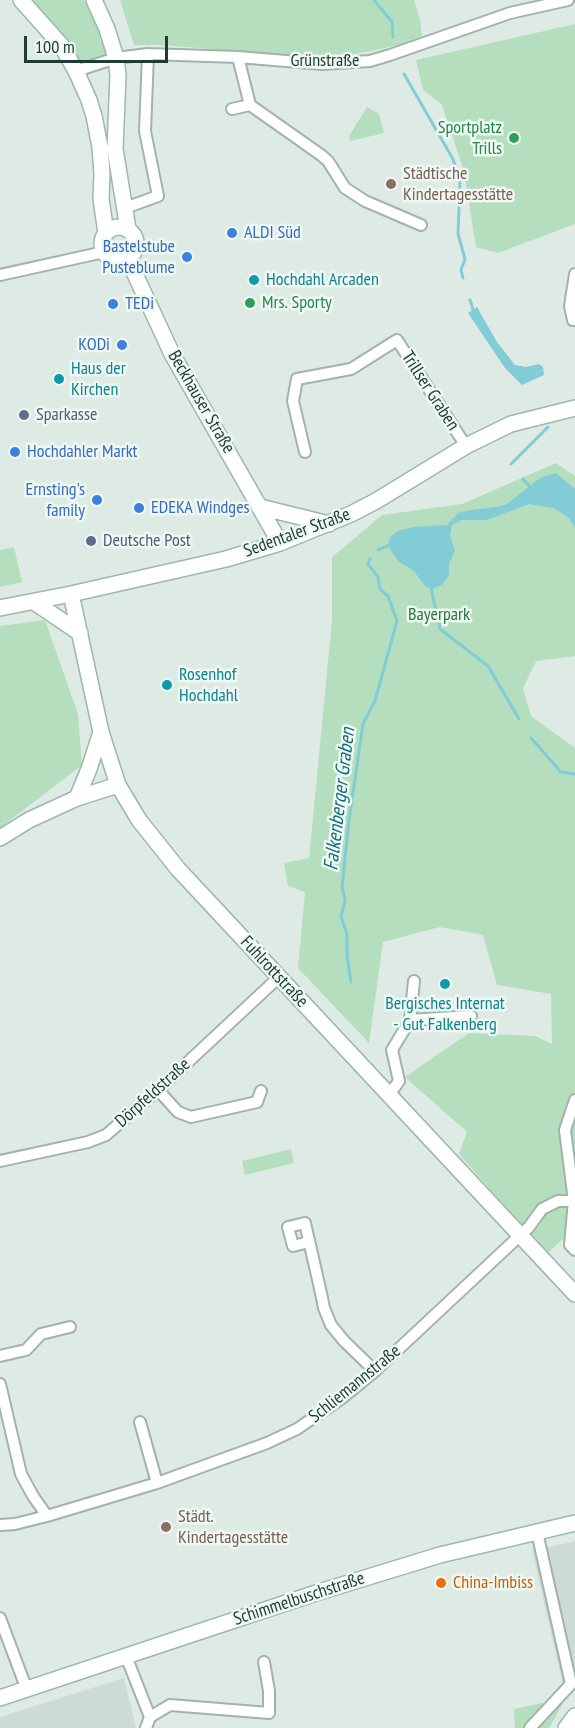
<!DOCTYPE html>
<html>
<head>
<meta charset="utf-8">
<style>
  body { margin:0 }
  #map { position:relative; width:575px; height:1728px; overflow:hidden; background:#deebe5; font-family:"PT Sans Narrow",sans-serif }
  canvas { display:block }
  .scale { position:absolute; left:24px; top:36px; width:144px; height:27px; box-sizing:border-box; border:3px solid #1e3c33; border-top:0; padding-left:8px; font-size:18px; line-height:21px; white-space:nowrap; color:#1e3c33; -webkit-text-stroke:4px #eff8f3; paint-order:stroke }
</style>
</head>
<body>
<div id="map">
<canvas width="575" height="1728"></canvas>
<div class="scale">100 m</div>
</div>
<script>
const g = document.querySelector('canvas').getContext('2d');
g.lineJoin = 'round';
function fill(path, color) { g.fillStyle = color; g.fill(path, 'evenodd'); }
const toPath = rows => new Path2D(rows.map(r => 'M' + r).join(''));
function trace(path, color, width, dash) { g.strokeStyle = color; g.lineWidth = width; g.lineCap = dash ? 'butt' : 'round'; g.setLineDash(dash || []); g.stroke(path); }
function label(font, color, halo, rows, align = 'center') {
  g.font = font + ' "PT Sans Narrow",sans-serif'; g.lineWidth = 5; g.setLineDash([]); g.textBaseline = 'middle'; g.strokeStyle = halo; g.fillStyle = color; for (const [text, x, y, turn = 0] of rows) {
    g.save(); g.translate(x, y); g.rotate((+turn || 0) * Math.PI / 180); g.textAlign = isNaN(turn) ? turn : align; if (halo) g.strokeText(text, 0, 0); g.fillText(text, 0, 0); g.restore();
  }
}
const built = toPath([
  [575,1541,575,1689,566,1698,532,1551],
  [124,1678,136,1728,0,1728,0,1717]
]);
const green = toPath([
  [33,0,84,0,110,54,79,65,60,34],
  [120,0,414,0,420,20,422,36,398,45,356,54,321,57,159,45,134,45],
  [575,24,575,224,498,253,476,247,464,171,442,105,423,90,416,60],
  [367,107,379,114,384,133,350,141,349,136],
  [556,463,575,476,575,656,536,661,523,688,531,716,575,748,575,1227,547,1254,459,1154,467,1132,405,1077,469,1033,535,1036,552,1044,551,994,497,985,483,935,440,927,383,942,369,1043,298,968,305,892,288,886,284,863,309,858,332,621,332,557,382,515,462,504],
  [14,547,22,582,0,587,0,550],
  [45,620,78,714,82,765,0,828,0,626],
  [291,1149,294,1163,245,1175,242,1161],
  [566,1698,549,1728,515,1728,514,1709]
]);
const water = toPath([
  [477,307,497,342,515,365,526,367,539,364,543,367,544,375,522,385,505,368,468,313],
  [556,473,575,489,575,528,569,518,554,508,529,504,487,520,461,520,452,525,450,536,455,550,449,564,449,575,442,585,432,589,425,586,414,571,398,561,388,546,390,537,398,531,413,527,447,525,458,513,470,510,497,507,507,504,540,478]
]);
const stream = toPath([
  [374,0,392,22,393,37],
  [404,74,453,159,460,182,458,234,465,259,461,270,463,278],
  [470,300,474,313],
  [511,464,548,427],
  [523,479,530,487],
  [378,550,390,545],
  [431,588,440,629,488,666,519,719],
  [531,738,561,772,575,774],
  [351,982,347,956,347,934,341,917,345,900,342,887,349,820,363,724,375,701,397,621,388,596,380,589,378,577,368,564,370,559]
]);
const street = toPath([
  [238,57,250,105,321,155,328,161,345,188,365,201,421,225],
  [76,71,116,58,148,54,238,57,322,64,370,61,390,55,510,13,568,0],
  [232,109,250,105],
  [125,208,158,196,145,131,148,54],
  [575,274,570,306,573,320,575,320],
  [0,275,104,252],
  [305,452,293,401,297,379,351,369,397,340,466,446],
  [410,1020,414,981],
  [158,1090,178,1112,191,1117,257,1102,261,1091],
  [389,1095,399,1081,392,1050,410,1020,471,1016],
  [575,1100,565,1130,574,1201,570,1245,575,1250],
  [0,1161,88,1142,106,1135,158,1090,279,977],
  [309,1242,293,1246,288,1227,305,1223,321,1293,324,1308,331,1325,344,1341,375,1371],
  [0,1356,26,1350,41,1334,70,1327],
  [0,1384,21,1474,33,1496,47,1516],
  [140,1422,157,1483],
  [0,1525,15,1524,47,1516,157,1483,267,1443,297,1429,342,1398,375,1371,529,1227,542,1209,558,1201,574,1201],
  [0,1618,27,1690],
  [126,1656,150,1717,146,1728],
  [150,1717,170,1705,269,1713,269,1691,264,1662],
  [530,1728,571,1684,537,1532]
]);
const secondary = toPath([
  [21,0,61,45,76,71,89,100,94,116,100,147,102,174,101,199,106,233],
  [94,0,107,29,116,58,118,75,115,149,128,229],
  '102 244a17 17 0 1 1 34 0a17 17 0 1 1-34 0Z',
  [128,259,172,354,280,543],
  [260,507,329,524],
  [71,594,101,732,118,785,139,820,178,869,575,1294],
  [34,602,80,633],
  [0,608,71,594,226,559,280,543,351,514,376,501,466,446,511,424,575,408],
  [77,798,89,769,101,732],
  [0,838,29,820,77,798,118,785],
  [0,1698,316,1593,440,1555,575,1523],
  [566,1728,575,1716]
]);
const markers = [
  [514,138,6,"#2e9e5b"],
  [391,184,6,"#8d6e63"],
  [232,233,6,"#3f7fe0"],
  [187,257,6,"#3f7fe0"],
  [254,280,6,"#0f9aa8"],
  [250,303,6,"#2e9e5b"],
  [113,304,6,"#3f7fe0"],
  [122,345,6,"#3f7fe0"],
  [59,379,6,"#0f9aa8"],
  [24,415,6,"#5c6f8a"],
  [15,452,6,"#3f7fe0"],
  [97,500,6,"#3f7fe0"],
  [139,508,6,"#3f7fe0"],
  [91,541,6,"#5c6f8a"],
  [167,685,6,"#0f9aa8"],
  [445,984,6,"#0f9aa8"],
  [166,1527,6,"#8d6e63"],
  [441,1583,6,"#e8710a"]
];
const streetNames = [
  ["Grünstraße",325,61],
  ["Trillser Graben",430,391,57],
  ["Beckhauser Straße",201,402,60],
  ["Sedentaler Straße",297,533,-20],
  ["Fuhlrottstraße",274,972,47],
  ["Dörpfeldstraße",153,1093,-42],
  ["Schliemannstraße",355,1384,-39],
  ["Schimmelbuschstraße",299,1599,-18]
];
const leisureNames = [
  ["Sportplatz",502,128],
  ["Trills",502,149],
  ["Mrs. Sporty",262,303,"left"]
];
const educationNames = [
  ["Städtische",403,174],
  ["Kindertagesstätte",403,195],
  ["Städt.",178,1517],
  ["Kindertagesstätte",178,1538]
];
const shopNames = [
  ["ALDI Süd",244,233],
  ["Bastelstube",175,247,"right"],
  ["Pusteblume",175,268,"right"],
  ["TEDi",125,304],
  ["KODi",110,345,"right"],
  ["Hochdahler Markt",27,452],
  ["Ernsting's",85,490,"right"],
  ["family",85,511,"right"],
  ["EDEKA Windges",151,508]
];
const cultureNames = [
  ["Hochdahl Arcaden",266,280],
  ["Haus der",71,369],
  ["Kirchen",71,390],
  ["Rosenhof",179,675],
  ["Hochdahl",179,696],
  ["Bergisches Internat",445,1004,"center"],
  ["- Gut Falkenberg",445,1025,"center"]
];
const serviceNames = [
  ["Sparkasse",36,415],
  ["Deutsche Post",103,541]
];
const parkNames = [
  ["Bayerpark",439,615]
];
const foodNames = [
  ["China-Imbiss",453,1583]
];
const waterNames = [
  ["Falkenberger Graben",340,799,-83]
];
fill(built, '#ccdbd4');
fill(green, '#b5debe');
fill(water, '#81ccd5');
trace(stream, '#81ccd5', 3);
trace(street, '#a1b3ac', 14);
trace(secondary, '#9cb8ad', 18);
trace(street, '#fff', 10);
trace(secondary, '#fff', 15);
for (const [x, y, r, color] of markers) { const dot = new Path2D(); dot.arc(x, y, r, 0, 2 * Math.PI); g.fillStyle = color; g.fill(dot); trace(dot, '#eff8f3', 2); }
label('18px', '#1e3c33', '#eff8f3', streetNames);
label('18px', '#27864d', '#eff8f3', leisureNames, 'right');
label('18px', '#785e54', '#eff8f3', educationNames, 'left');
label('18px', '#366cbe', '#eff8f3', shopNames, 'left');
label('18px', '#0d838f', '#eff8f3', cultureNames, 'left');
label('18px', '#4e5e75', '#eff8f3', serviceNames, 'left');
label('18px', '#267641', '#eff8f3', parkNames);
label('18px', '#c56008', '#eff8f3', foodNames, 'left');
label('italic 20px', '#146f7c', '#eff8f3', waterNames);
</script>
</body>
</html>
